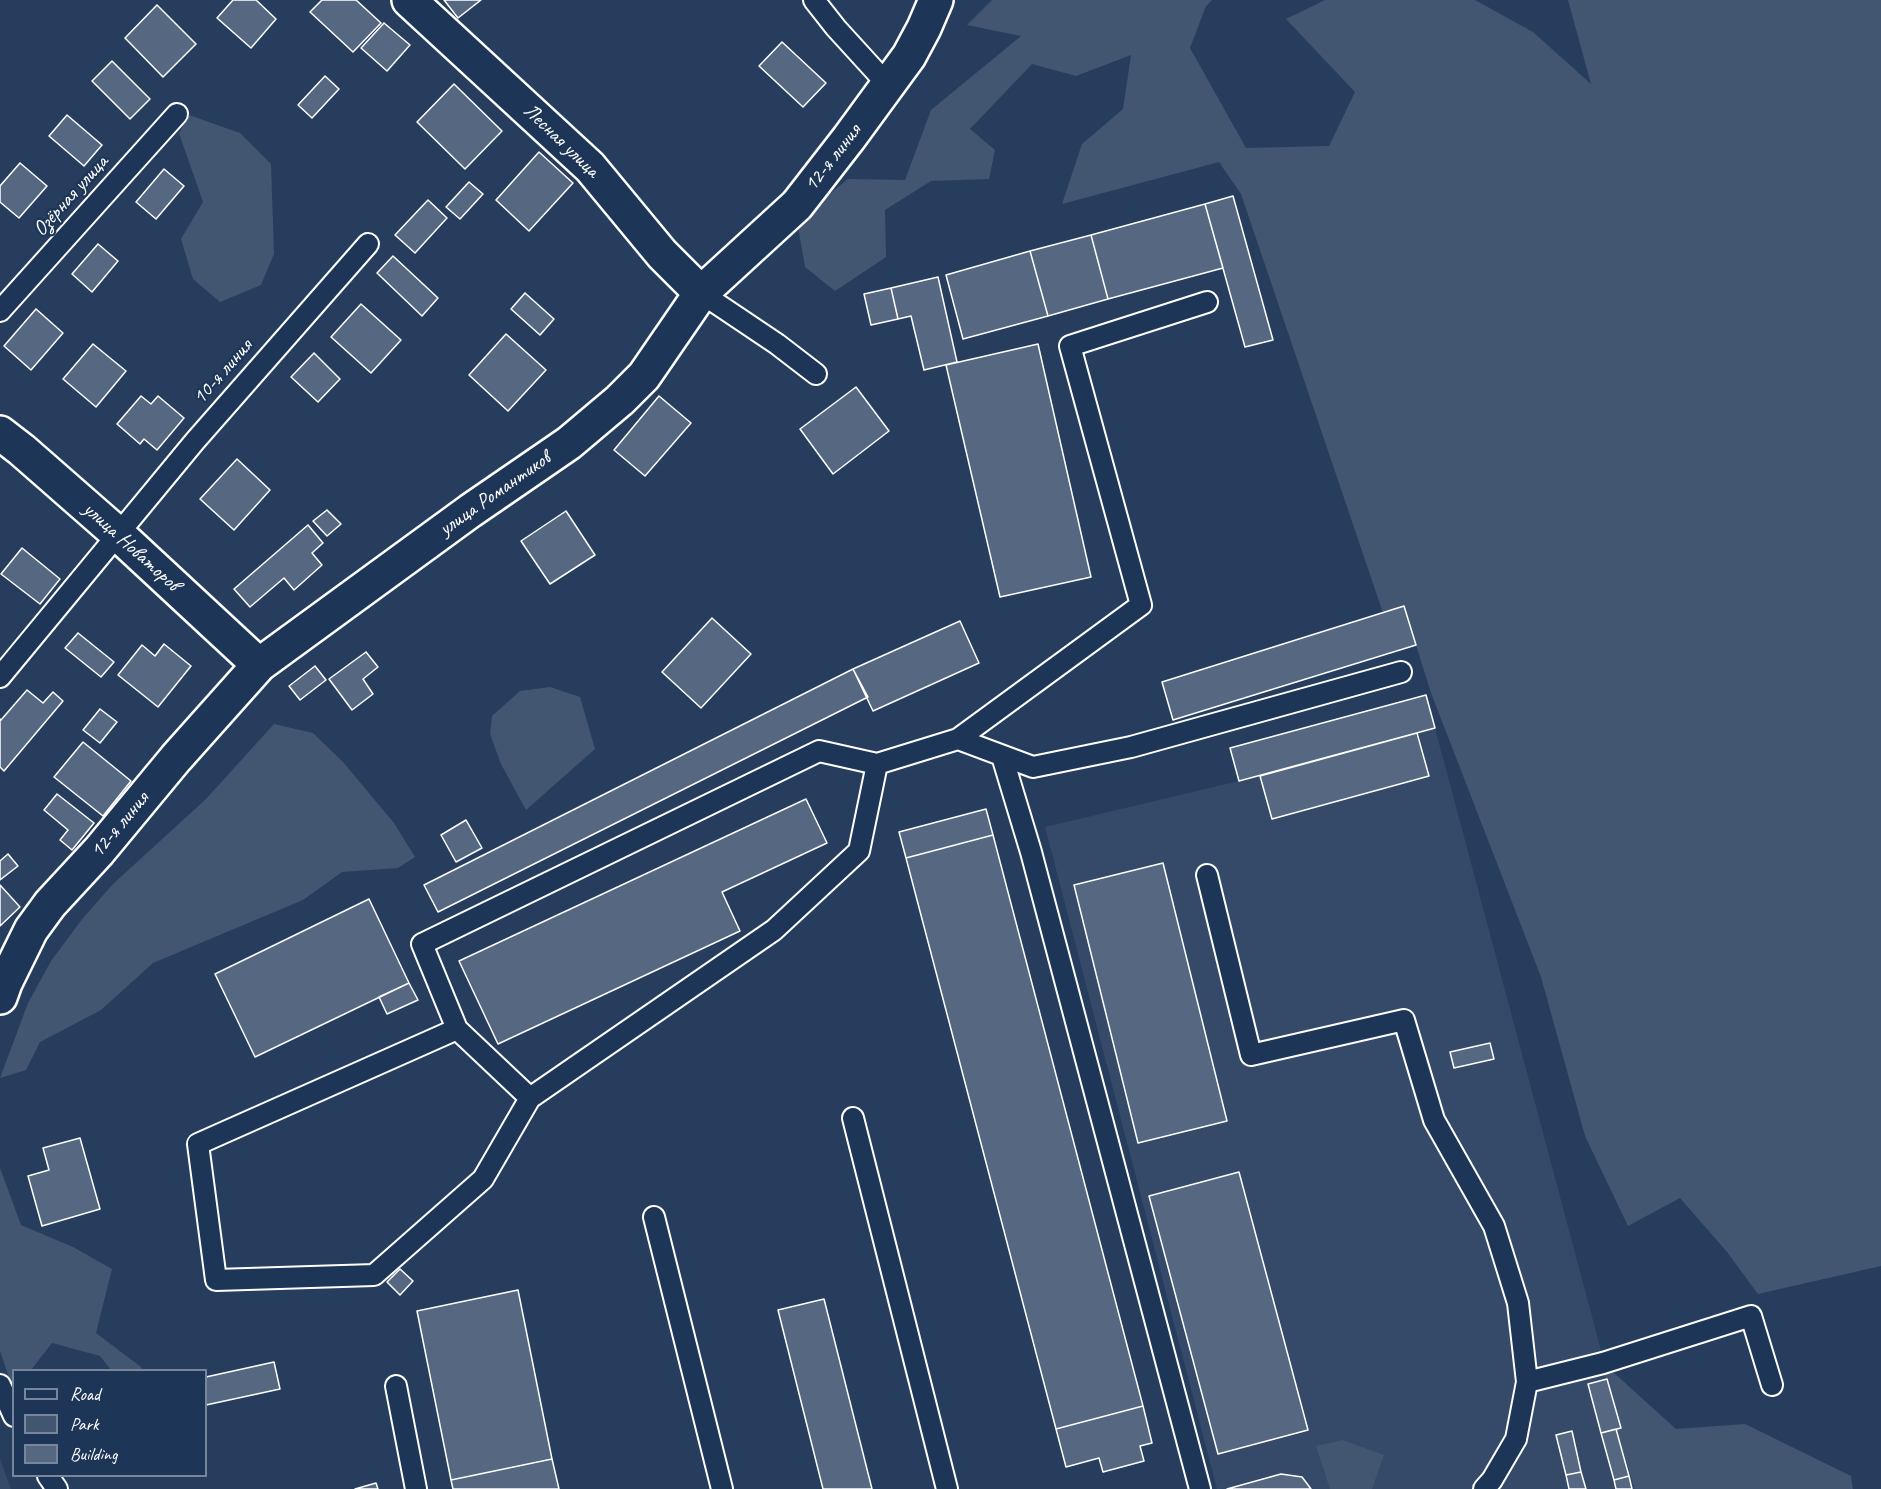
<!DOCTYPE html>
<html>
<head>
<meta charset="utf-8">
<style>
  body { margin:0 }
  #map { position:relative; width:1881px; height:1489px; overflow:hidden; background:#263d5e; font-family:Caveat,sans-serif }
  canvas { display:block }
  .legend { position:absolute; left:12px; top:1369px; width:195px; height:108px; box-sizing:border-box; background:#1d3557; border:2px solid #77869a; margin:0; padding:8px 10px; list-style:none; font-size:18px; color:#fff }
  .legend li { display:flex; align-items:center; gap:12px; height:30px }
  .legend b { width:30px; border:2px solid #77869a }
</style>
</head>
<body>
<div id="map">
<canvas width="1881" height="1489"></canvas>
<ul class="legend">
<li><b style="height:8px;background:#1d3557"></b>Road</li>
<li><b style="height:16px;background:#425672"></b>Park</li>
<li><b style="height:16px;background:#556781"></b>Building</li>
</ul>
</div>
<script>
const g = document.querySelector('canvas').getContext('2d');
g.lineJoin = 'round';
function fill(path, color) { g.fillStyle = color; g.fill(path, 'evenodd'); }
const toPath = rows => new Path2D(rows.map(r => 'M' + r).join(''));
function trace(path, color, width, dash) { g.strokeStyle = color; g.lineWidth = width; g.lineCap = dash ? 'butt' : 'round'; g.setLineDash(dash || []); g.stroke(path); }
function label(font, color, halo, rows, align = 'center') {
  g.font = font + ' Caveat,sans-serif'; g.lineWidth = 4.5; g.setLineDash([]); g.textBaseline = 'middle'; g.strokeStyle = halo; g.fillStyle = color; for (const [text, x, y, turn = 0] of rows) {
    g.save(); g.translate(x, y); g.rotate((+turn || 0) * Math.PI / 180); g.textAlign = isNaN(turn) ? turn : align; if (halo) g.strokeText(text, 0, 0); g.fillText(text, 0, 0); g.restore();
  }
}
const built = toPath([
  [1435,728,1638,1489,1217,1489,1045,827,1239,781],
  [0,1458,6,1476,11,1489,0,1489]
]);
const green = toPath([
  [992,0,1212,0,1206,6,1190,48,1246,148,1329,146,1355,92,1286,19,1325,0,1475,0,1533,32,1591,84,1568,0,1881,0,1881,1266,1758,1294,1727,1252,1680,1198,1628,1226,1585,1136,1541,977,1431,693,1416,645,1383,613,1241,194,1219,162,1062,204,1082,144,1123,109,1131,55,1076,76,1032,64,970,129,995,150,989,179,931,181,885,210,886,257,835,291,805,267,797,221,848,179,905,180,931,110,1021,36,967,25],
  [189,115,240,133,271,164,274,254,261,285,220,302,193,279,181,239,203,202,179,133],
  [550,687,580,697,595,749,526,810,501,764,490,734,492,716,520,691],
  [274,724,313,733,343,762,394,823,415,857,398,868,342,872,303,900,153,963,101,1010,40,1042,26,1070,0,1078,28,1003,51,961,83,918,113,884,206,799],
  [0,1168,21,1225,73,1247,112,1269,96,1333,141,1367,142,1370,111,1370,100,1356,52,1343,31,1370,14,1370,13,1389,0,1351],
  [1603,1363,1676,1429,1745,1424,1851,1476,1853,1489,1635,1489,1616,1429],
  [1343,1440,1384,1455,1372,1489,1330,1489,1316,1446]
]);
const building = toPath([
  [233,0,256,0,276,19,251,48,217,18,233,0],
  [322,0,356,0,381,23,353,52,310,12,322,0],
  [444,0,481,0,458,18,444,0],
  [157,5,196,44,163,77,125,38,157,5],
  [384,23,410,45,387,71,361,48,384,23],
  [782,42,826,83,803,107,759,66,782,42],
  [112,61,150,99,130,119,92,81,112,61],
  [325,76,339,89,312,118,298,105,325,76],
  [454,84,502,131,465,169,417,122,454,84],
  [67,115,102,145,84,166,49,136,67,115],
  [539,152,573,183,529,231,496,200,539,152],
  [20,163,47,186,19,218,0,202,0,186,20,163],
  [164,169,184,186,156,219,136,202,164,169],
  [469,182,483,194,460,219,446,207,469,182],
  [1233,196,1273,340,1245,347,1205,204,1233,196],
  [428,200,447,218,415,253,395,235,428,200],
  [1205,204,1223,268,1108,299,1091,235,1205,204],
  [1091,235,1108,299,1048,316,1030,251,1091,235],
  [98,244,118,261,92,292,72,274,98,244],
  [1030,251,1048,316,963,339,946,275,1030,251],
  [393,256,438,298,422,316,377,273,393,256],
  [938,277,957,362,924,370,911,316,898,319,891,288,938,277],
  [891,288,898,319,871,325,864,294,891,288],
  [525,293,554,319,540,335,511,309,525,293],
  [361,304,401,340,371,373,331,337,361,304],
  [36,309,63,333,31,370,4,346,36,309],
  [506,334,546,370,508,411,469,375,506,334],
  [93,344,126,371,96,407,63,379,93,344],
  [1038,344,1091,577,1000,597,946,365,1038,344],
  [314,353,340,379,318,402,291,377,314,353],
  [856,387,889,431,833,474,800,429,856,387],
  [141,396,151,404,158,396,184,418,157,450,144,439,140,444,117,424,141,396],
  [659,396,691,423,645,476,614,450,659,396],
  [237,459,270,490,234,530,200,499,237,459],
  [327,510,341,524,327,536,313,521,327,510],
  [566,511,595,555,550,584,521,541,566,511],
  [308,525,323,543,312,553,322,565,294,590,284,578,250,607,234,589,308,525],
  [22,548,60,579,40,604,1,574,22,548],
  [1404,606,1416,645,1173,720,1162,682,1404,606],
  [712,618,751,654,701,708,662,672,712,618],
  [960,621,979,663,873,711,853,669,960,621],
  [78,633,114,662,101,677,65,648,78,633],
  [164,644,191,666,158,707,118,675,142,645,155,656,164,644],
  [366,652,378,667,363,679,373,694,352,710,329,679,366,652],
  [315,666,326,680,300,700,289,686,315,666],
  [853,669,868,697,438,912,424,885,853,669],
  [27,690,43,703,53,692,63,701,4,771,0,767,0,719,1,720,27,690],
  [1426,695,1435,728,1239,781,1230,748,1426,695],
  [100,709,117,722,100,743,83,730,100,709],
  [1417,733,1429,776,1272,819,1260,776,1417,733],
  [83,742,131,781,103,816,54,777,83,742],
  [57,794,94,823,72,850,60,840,68,830,44,810,57,794],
  [806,799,827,843,722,892,740,931,498,1044,459,961,806,799],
  [986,809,993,835,906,858,899,832,986,809],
  [466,820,482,848,456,862,441,835,466,820],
  [993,835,1143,1406,1056,1429,906,858,993,835],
  [8,854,18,866,0,880,0,861,8,854],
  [1163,863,1227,1121,1138,1143,1074,885,1163,863],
  [0,885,20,907,0,926,0,885],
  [369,899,409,983,255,1057,215,974,369,899],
  [409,983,418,1000,387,1014,379,997,409,983],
  [1490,1043,1494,1059,1454,1068,1450,1052,1490,1043],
  [80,1138,100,1209,42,1226,28,1176,49,1170,43,1148,80,1138],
  [1239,1172,1308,1430,1218,1454,1149,1196,1239,1172],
  [400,1269,413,1281,400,1295,387,1282,400,1269],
  [518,1290,552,1459,451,1480,417,1311,518,1290],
  [824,1299,872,1489,823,1489,778,1310,824,1299],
  [274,1362,280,1389,206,1405,206,1377,274,1362],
  [1607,1379,1621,1428,1601,1433,1588,1384,1607,1379],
  [1143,1406,1152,1443,1140,1446,1144,1461,1103,1472,1099,1458,1066,1467,1056,1429,1143,1406],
  [1616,1429,1629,1476,1614,1480,1601,1433,1616,1429],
  [1572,1431,1581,1472,1566,1475,1556,1435,1572,1431],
  [552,1459,559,1489,453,1489,451,1480,552,1459],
  [1581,1472,1586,1489,1569,1489,1566,1475,1581,1472],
  [1281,1474,1302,1477,1311,1489,1227,1489,1281,1474],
  [1629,1476,1632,1489,1616,1489,1614,1480,1629,1476],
  [376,1483,378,1489,355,1489,376,1483]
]);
const lane = toPath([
  [814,0,836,28,888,85],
  [701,293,777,344,816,374],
  [0,311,177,114],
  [0,677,195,441,368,244],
  [958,739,1033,767,1131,747,1401,672],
  [1002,756,1031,852,1200,1489],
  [1207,875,1251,1055,1404,1020,1434,1120,1494,1226,1518,1303,1527,1382,1516,1439,1492,1480,1484,1489],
  [457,1029,198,1144,216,1280,374,1275,483,1179,530,1098,774,930,859,851,877,764],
  [530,1098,457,1029,422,944,819,751,877,764,958,739,1141,605,1070,346,1207,302],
  [853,1118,947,1489],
  [654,1217,722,1489],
  [1527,1382,1603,1363,1751,1316,1772,1385],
  [0,1385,14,1416],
  [396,1386,416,1489],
  [48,1476,57,1489]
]);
const street = toPath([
  [409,0,590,167,662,254,701,293],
  [0,433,22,450,119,535,259,665],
  [0,997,5,983,31,930,50,904,99,851,176,758,259,665,470,511,569,443,620,400,644,376,701,293,797,205,849,138,909,56,924,28,936,0]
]);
const streetNames = [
  ["Лесная улица",561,141,44],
  ["12-я линия",833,158,-52],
  ["Озёрная улица",71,196,-48],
  ["10-я линия",223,372,-49],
  ["улица Романтиков",495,494,-35],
  ["улица Новаторов",131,547,42],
  ["12-я линия",120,825,-50]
];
fill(built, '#344a68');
fill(green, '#425672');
fill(building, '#556781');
trace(building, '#fff', 1.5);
trace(lane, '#fff', 24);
trace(street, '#fff', 38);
trace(lane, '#1d3557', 20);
trace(street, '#1d3557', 33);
label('21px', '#fff', '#1d3557', streetNames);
</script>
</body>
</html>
